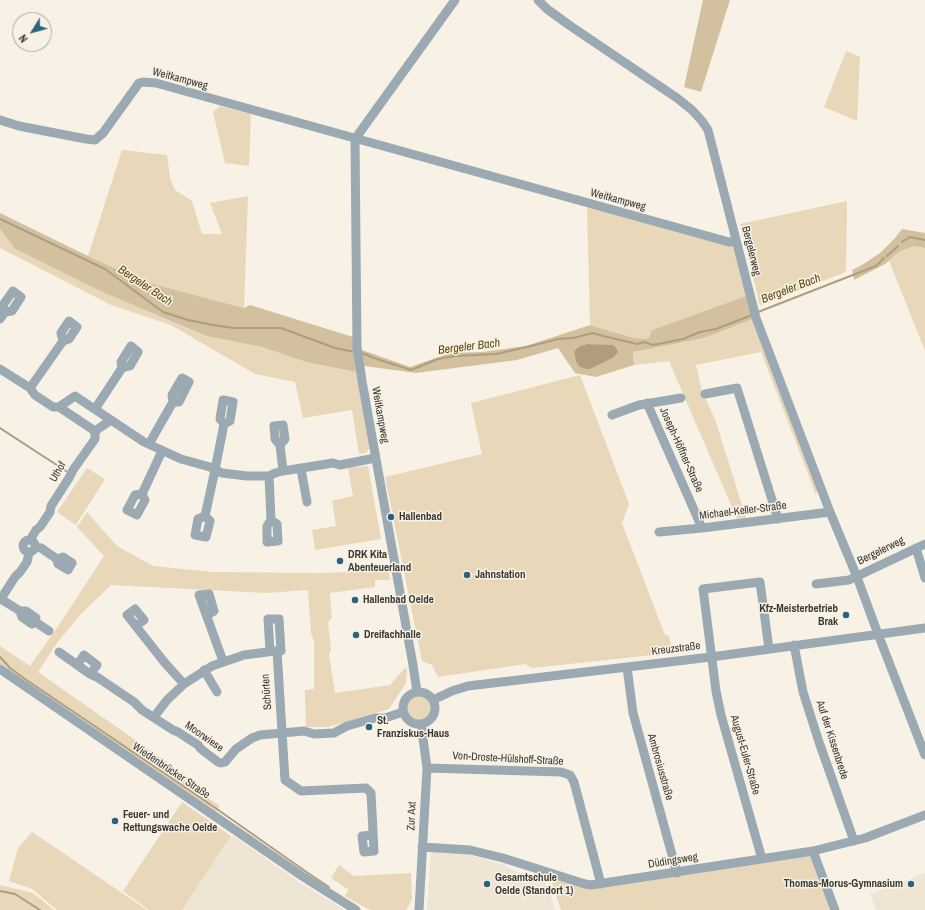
<!DOCTYPE html>
<html>
<head>
<meta charset="utf-8">
<style>
  body { margin:0 }
  #map { position:relative; width:925px; height:910px; overflow:hidden; background:#f8f2e6; font-family:"Archivo Narrow",sans-serif }
  canvas { display:block }
  .north { position:absolute; left:12px; top:12px; width:40px; height:40px; box-sizing:border-box; background:#f8f2e6; border:1px solid #aca79e; border-radius:50%; rotate:233deg; font-size:11px; font-weight:700; line-height:16px; text-align:center; color:#393732 }
  .north::after { content:''; display:block; margin:auto; width:14px; height:18px; background:#2b627d; clip-path:polygon(50% 0,100% 100%,50% 72%,0 100%) }
</style>
</head>
<body>
<div id="map">
<canvas width="925" height="910"></canvas>
<div class="north">N</div>
</div>
<script>
const g = document.querySelector('canvas').getContext('2d');
g.lineJoin = 'round';
function fill(path, color) { g.fillStyle = color; g.fill(path, 'evenodd'); }
const toPath = rows => new Path2D(rows.map(r => 'M' + r).join(''));
function trace(path, color, width, dash) { g.strokeStyle = color; g.lineWidth = width; g.lineCap = dash ? 'butt' : 'round'; g.setLineDash(dash || []); g.stroke(path); }
function label(font, color, halo, rows, align = 'center') {
  g.font = font + ' "Archivo Narrow",sans-serif'; g.lineWidth = 3; g.setLineDash([]); g.textBaseline = 'middle'; g.strokeStyle = halo; g.fillStyle = color; for (const [text, x, y, turn = 0] of rows) {
    g.save(); g.translate(x, y); g.rotate((+turn || 0) * Math.PI / 180); g.textAlign = isNaN(turn) ? turn : align; if (halo) g.strokeText(text, 0, 0); g.fillText(text, 0, 0); g.restore();
  }
}
const built = toPath([
  [231,836,238,839,299,882,345,910,182,910],
  [431,851,462,853,505,865,512,870,543,880,548,888,555,910,427,910],
  [925,873,925,910,876,910,870,894]
]);
const green = toPath([
  [846,51,860,57,857,121,824,107],
  [220,106,251,114,249,166,225,163,213,112],
  [122,150,167,155,170,178,175,190,192,201,202,234,222,234,210,203,248,196,244,308,142,281,88,256],
  [847,201,846,272,760,306,740,224],
  [587,207,734,246,746,296,652,330,648,339,634,338,590,325],
  [0,229,15,249,100,291,205,336,262,347,306,362,356,372,370,448,366,453,359,454,352,410,303,418,295,382,255,374,171,325,111,305,0,248],
  [914,246,925,248,925,351,889,261,899,252],
  [753,319,818,488,816,495,761,352,696,365,702,391,715,419,746,518,737,519,669,361,634,365,633,352,704,338],
  [580,375,629,504,622,523,665,635,669,636,672,653,532,668,525,664,438,677,432,665,422,661,385,477,482,454,471,403],
  [368,466,381,539,315,550,312,530,336,526,332,501,353,496,348,468],
  [87,468,105,479,76,525,57,512],
  [87,512,117,546,153,566,212,572,319,573,389,571,390,580,375,580,375,587,330,593,332,618,328,622,331,650,329,655,335,693,390,685,405,668,407,669,406,683,389,709,328,727,306,727,305,690,314,689,314,641,311,633,308,590,267,593,111,585,81,614,57,643,38,672,208,791,205,796,220,806,216,812,0,664,0,646,30,666,57,628,104,556,77,527],
  '406 708a13 13 0 1 1 26 0a13 13 0 1 1-26 0Z',
  [182,802,231,836,182,910,149,910,123,891],
  [32,832,47,842,147,910,57,910,32,889,9,881,18,848],
  [812,855,832,910,561,910,551,880,551,878,591,889],
  [339,865,354,876,411,873,412,899,407,909,406,910,372,910,366,908,345,896,349,890,331,878],
  [0,885,33,893,54,910,0,910]
]);
const forest = toPath([
  [703,0,730,0,701,92,684,87],
  [0,213,88,256,142,281,244,308,250,305,353,337,356,372,306,362,262,347,206,336,100,291,15,249,0,229],
  [902,229,925,233,925,248,914,246,899,252,885,264,854,280,852,270,862,265,880,253,895,238],
  [746,296,753,319,704,338,633,352,634,365,596,377,575,373,558,348,517,360,416,373,364,366,362,350,410,367,450,353,482,352,526,346,590,325,634,338,648,339,652,330],
  [587,344,595,344,603,361,596,366,576,363,574,351,580,346]
]);
const water = toPath([
  [587,344,613,345,616,348,618,352,614,357,590,369,586,369,580,367,576,362,574,351,580,346]
]);
const stream = toPath([
  [0,219,105,269,163,312,188,320,213,325,234,328,281,328,335,348,355,352],
  [902,242,910,237,925,240],
  [887,256,898,246],
  [758,312,876,266,884,258],
  [362,353,374,358,411,370,438,359,455,356,496,354,531,346,558,339,573,338,593,333,603,336,637,344,644,342,653,345,683,339,700,332,716,329,752,315],
  [0,428,66,471],
  [0,657,10,668,25,679,214,807,305,871,329,887],
  [0,891,15,894,40,910]
]);
const minor = toPath([
  [538,0,547,9,569,25,677,98,692,110,702,121,708,130,756,318,830,512,857,577,878,634,925,755],
  [0,120,19,126,86,139,95,140,103,133,139,83,143,82,156,83,729,242,736,241],
  [0,319,5,312,12,311,21,297,13,291,3,305,5,312],
  [0,369,30,388,35,395,53,407,59,407,95,431],
  [30,388,63,341,69,339,77,327,69,321,61,333,63,341],
  [705,394,737,388,778,519],
  [647,403,702,528],
  [59,407,75,396,144,442,181,459,210,467,222,473,247,476,269,476,275,473,283,471,333,463,340,465,375,458],
  [95,409,122,368,121,362,131,346,138,352,130,366,122,368],
  [612,415,639,405,681,398],
  [149,444,173,402,172,395,182,378,189,382,179,402,173,402],
  [280,445,285,439,283,425,274,426,275,439,280,445,283,471],
  [301,469,307,502],
  [269,476,271,520,267,526,267,542,278,541,277,524,271,520],
  [142,494,145,500,137,515,127,510,135,495,142,494,162,451],
  [205,516,210,521,206,537,195,535,198,519,205,516,215,470,224,424,220,419,223,400,233,402,230,421,224,424],
  [659,532,702,528,830,512],
  '23 546a6 6 0 1 1 12 0a6 6 0 1 1-12 0Z',
  [30,540,36,530,40,527,50,512,51,506,69,478,73,470,95,439,95,431,111,420],
  [35,547,41,548,57,559,58,564,68,570,72,563,63,557,57,559],
  [916,548,925,578],
  [816,584,849,580,925,544],
  [1,599,20,611,22,617,32,624,34,621,49,631],
  [0,600,15,577,20,572,27,562,29,553],
  [20,611,26,611,36,618,34,621],
  [207,615,214,611,209,594,199,595,223,661],
  [136,626,144,620,135,609,127,615,165,663,184,684],
  [794,645,803,692,819,742,854,841],
  [270,651,268,619,279,619,281,651,277,651,285,780,301,791,366,788,371,793,374,851,364,852,362,836,373,835],
  [59,652,90,674,97,677,134,702,142,710,173,730,178,732,198,745,201,749,218,762,221,763,225,762,236,749,252,738,260,735,304,731,314,734,334,733,347,726,375,718,385,718,403,712],
  [77,665,84,655,97,665,90,674],
  [627,667,633,713,677,873],
  [0,669,302,876,356,910],
  [204,670,217,692],
  '403 708a16 16 0 1 1 32 0a16 16 0 1 1-32 0Z',
  [417,692,413,665,362,381,357,347,355,139,455,0],
  [433,700,452,691,468,686,711,657,925,628],
  [154,717,167,700,184,684,212,666,244,655,275,651],
  [427,768,561,772,570,775,574,782,601,884],
  [422,847,470,850,503,858,585,884,591,885,813,851,865,838,925,815],
  [813,851,835,910],
  [762,859,721,715,716,691,703,589,760,582,769,649],
  [419,910,427,768,421,724]
]);
const markers = [
  [391,517,4,"#2b627d"],
  [340,561,4,"#2b627d"],
  [467,575,4,"#2b627d"],
  [355,600,4,"#2b627d"],
  [846,615,4,"#2b627d"],
  [356,635,4,"#2b627d"],
  [369,727,4,"#2b627d"],
  [115,821,4,"#2b627d"],
  [487,884,4,"#2b627d"],
  [911,884,4,"#2b627d"]
];
const streetNames = [
  ["Weitkampweg",180,79,15],
  ["Weitkampweg",618,200,15],
  ["Bergelerweg",751,251,76],
  ["Weitkampweg",380,415,80],
  ["Joseph-Höffner-Straße",681,450,66],
  ["Uthof",58,472,-60],
  ["Michael-Keller-Straße",743,511,-7],
  ["Bergelerweg",881,551,-26],
  ["Kreuzstraße",676,649,-7],
  ["Schürten",267,692,-94],
  ["Moorwiese",204,737,35],
  ["Auf der Kissenbrede",832,740,72],
  ["August-Euler-Straße",745,755,74],
  ["Von-Droste-Hülshoff-Straße",508,759,3],
  ["Ambrosiusstraße",660,767,74],
  ["Wiedenbrücker Straße",171,771,34],
  ["Zur Axt",412,816,-87],
  ["Düdingsweg",673,861,-9]
];
const poiNames = [
  ["Hallenbad",399,517],
  ["DRK Kita",348,555],
  ["Abenteuerland",348,568],
  ["Jahnstation",475,575],
  ["Hallenbad Oelde",363,600],
  ["Kfz-Meisterbetrieb",838,609,"right"],
  ["Brak",838,622,"right"],
  ["Dreifachhalle",364,635],
  ["St.",377,721],
  ["Franziskus-Haus",377,734],
  ["Feuer- und",123,815],
  ["Rettungswache Oelde",123,828],
  ["Gesamtschule",495,878],
  ["Oelde (Standort 1)",495,891],
  ["Thomas-Morus-Gymnasium",903,884,"right"]
];
const waterNames = [
  ["Bergeler Bach",145,286,34],
  ["Bergeler Bach",791,289,-21],
  ["Bergeler Bach",469,347,-7]
];
fill(built, '#efe5d4');
fill(green, '#e8d7b8');
fill(forest, '#d2c09f');
fill(water, '#af9d7d');
trace(stream, '#af9d7d', 2);
trace(minor, '#9aa9b2', 9);
for (const [x, y, r, color] of markers) { const dot = new Path2D(); dot.arc(x, y, r, 0, 2 * Math.PI); g.fillStyle = color; g.fill(dot); trace(dot, '#f8f2e6', 1.5); }
label('11px', '#393732', '#f8f2e6', streetNames);
label('bold 11px', '#393732', '#f8f2e6', poiNames, 'left');
label('italic 12px', '#62480f', '#f8f2e6', waterNames);
</script>
</body>
</html>
